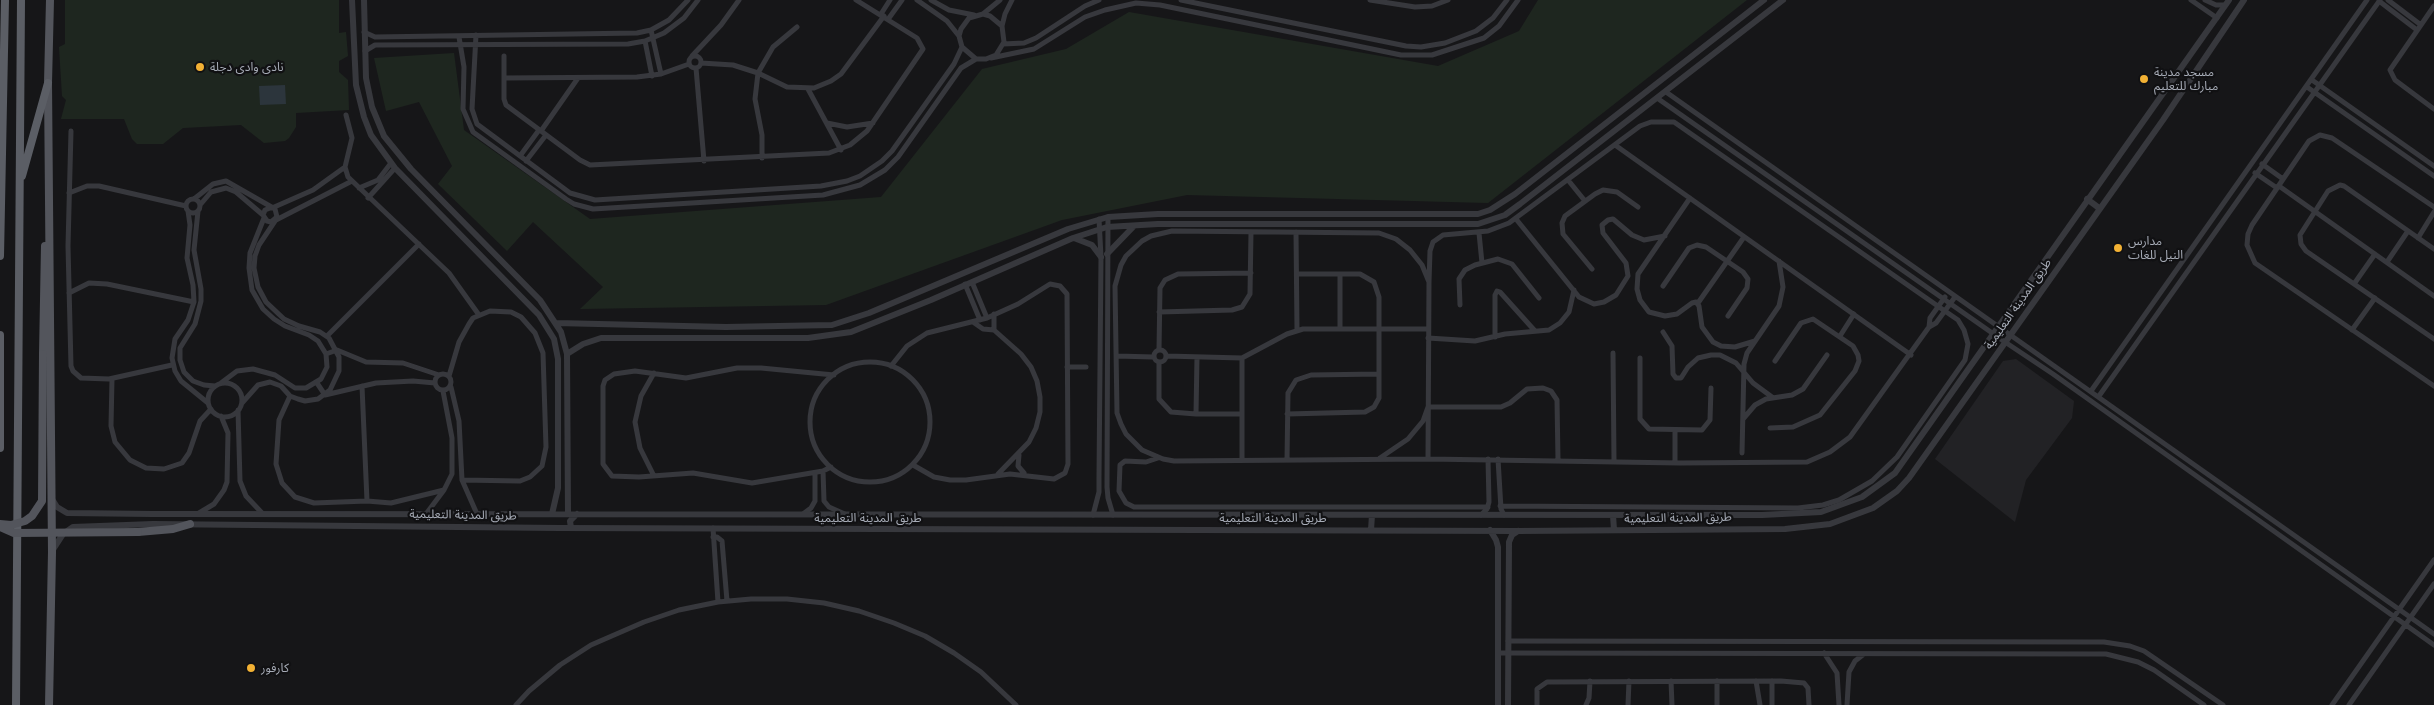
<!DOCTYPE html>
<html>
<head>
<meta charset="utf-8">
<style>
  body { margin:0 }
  canvas { display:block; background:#161618 }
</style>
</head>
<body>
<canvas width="2434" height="705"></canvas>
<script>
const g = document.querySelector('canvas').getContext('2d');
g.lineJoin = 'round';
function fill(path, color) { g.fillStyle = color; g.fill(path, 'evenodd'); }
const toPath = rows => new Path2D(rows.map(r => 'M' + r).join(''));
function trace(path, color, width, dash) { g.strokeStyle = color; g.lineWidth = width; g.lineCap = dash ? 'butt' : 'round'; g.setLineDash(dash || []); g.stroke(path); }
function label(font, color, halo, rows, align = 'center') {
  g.font = font + ' Inter,"Noto Sans Arabic",sans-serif'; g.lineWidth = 4.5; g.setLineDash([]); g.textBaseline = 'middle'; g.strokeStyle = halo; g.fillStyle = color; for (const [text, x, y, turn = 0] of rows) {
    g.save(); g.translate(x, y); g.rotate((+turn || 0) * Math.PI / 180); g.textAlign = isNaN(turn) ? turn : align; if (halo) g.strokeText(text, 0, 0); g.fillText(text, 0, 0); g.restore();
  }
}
const built = toPath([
  [2016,359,2074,401,2072,418,2026,480,2015,522,1935,459,2003,361]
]);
const green = toPath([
  [65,0,339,0,339,33,346,32,348,56,339,61,339,72,348,80,349,110,296,113,296,127,289,138,285,141,264,143,241,125,183,128,163,144,137,144,132,139,124,119,61,119,66,100,62,96,59,47,65,44],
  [1538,0,1747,0,1488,203,1187,195,1062,220,826,305,580,309,603,287,533,222,507,251,438,184,452,166,419,102,386,111,374,58,454,53,464,130,590,219,881,197,982,69,1066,49,1129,12,1438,66,1519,31]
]);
const water = toPath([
  [285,85,286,104,260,105,259,86]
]);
const minor = toPath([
  [917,0,947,21,959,36],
  [931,0,949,10,974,15],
  [1181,0,1406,46,1421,47,1445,43,1476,31,1493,18,1507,0],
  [1370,0,1415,7,1432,6,1448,0],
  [2191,0,2217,18],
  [2205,0,2216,5,2225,5],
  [2388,0,2421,25],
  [2379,1,2417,30],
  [2434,6,2390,70,2395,80,2434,109],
  [881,14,890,0],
  [983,14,1000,0],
  [889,18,902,0],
  [1002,26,990,16,983,14,969,18,961,29,959,36,962,47,976,59,986,59,996,55,1004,42,1002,26,1005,14,1012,0],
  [651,30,661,74],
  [364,32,375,37,637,33,651,30,669,20,688,0],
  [476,35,472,109,477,124,570,193,595,200,821,186,847,181,860,176,882,161,892,151,954,64,962,47],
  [459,37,464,67,463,109,473,132,566,199,574,204,593,209,823,195,860,185,885,170,898,157,961,68,976,59],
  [645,41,652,76],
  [1003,44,1024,43,1036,38,1085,6,1099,0],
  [365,51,375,45,628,44,645,41,664,33,684,18,698,0],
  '689 62a6 6 0 1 1 12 0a6 6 0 1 1-12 0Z',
  [504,56,504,99,506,105,580,160,590,165,829,153,850,145,867,131,923,49,917,38,856,0],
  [692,56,721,25,739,0],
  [991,58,1034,49,1085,17,1105,10,1136,3,1160,5,1401,55,1432,55,1484,38,1499,26,1518,0],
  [701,63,733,65,758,73,787,87,814,88,831,81,841,74,884,16],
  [696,68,704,161],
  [504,78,637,77,661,74,689,64],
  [2312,80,2434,166],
  [2307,87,2434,176],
  [808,89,841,150],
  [1666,92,2434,634],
  [1657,98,2005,342,2053,374,2434,645],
  [346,115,352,138,345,167,348,177,449,273,479,315],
  [827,123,847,127,873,123],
  [71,131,68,246,71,366,73,371,81,378,109,379,172,365],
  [541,131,578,78],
  [1615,145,1911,355],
  [520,156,539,130],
  [762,158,762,135,755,99,758,73,773,47,797,27],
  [526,161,546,135],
  [2262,164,2283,179],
  [2255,173,2277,188],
  [1568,180,1585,201],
  [2279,186,2434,296],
  [359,188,378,180,391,163],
  [69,193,87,186,99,186,186,206],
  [368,198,395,168],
  [1690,198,1638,274,1637,289,1640,300,1649,312,1665,316,1677,314,1692,303,1696,302,1699,306,1702,327,1713,342,1721,346,1735,347,1755,341],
  [194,199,213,184,226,181,275,209,277,217,271,222,267,221,263,215,265,210,270,208],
  '186 206a7 7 0 1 1 14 0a7 7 0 1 1-14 0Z',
  [200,205,211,192,226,188,236,192,263,215],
  [2434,207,2332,138,2320,135,2309,141,2252,225,2248,234,2247,245,2255,263,2434,386],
  [272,208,313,190,345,167],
  [188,211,190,225,187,258,193,285,194,302,188,320,175,339,172,358,175,371,181,381,208,403],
  [198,211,194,250,201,289,201,301,195,324,180,348,180,360,184,372,193,381,204,385,215,386],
  [1108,217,1107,487,1108,498,1113,515],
  [1516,219,1579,297,1594,304,1604,302,1616,295,1628,276,1626,263,1603,233,1602,225,1608,220,1613,219,1632,235,1644,240,1665,236],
  [276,220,352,181],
  [1296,232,1297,330],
  [1479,233,1482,263],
  [2418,238,2434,212],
  [2434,249,2344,186,2340,185,2328,191,2300,235,2301,244,2306,251,2434,339],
  [2387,262,2408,231],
  [1592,269,1563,234,1562,223,1565,216,1595,194,1603,190,1617,192,1638,207],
  [1340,274,1340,329],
  [972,282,987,318],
  [1429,282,1422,265,1410,250,1396,239,1379,233,1172,231,1151,236,1142,241,1126,256,1121,265,1115,286,1117,413,1121,424,1126,434,1142,450,1163,459,1174,461,1428,459,1680,463,1807,462,1830,452,1850,437,1929,327,1936,323,1955,297],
  [965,284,980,320],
  [2354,284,2375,254],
  [1663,286,1689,248,1697,245,1706,247,1743,272,1748,279,1747,288,1728,316],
  [69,293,89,283,107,284,194,302],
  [1698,303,1744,237],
  [1460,305,1459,279,1465,270,1475,265,1498,259,1512,264,1539,298],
  [1159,312,1232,310,1242,307,1250,294,1251,232],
  [994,314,994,330,1021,354,1031,367,1037,381,1040,397,1040,412,1036,428,1029,442,998,474],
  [973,322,983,329,994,330],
  [1929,327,1930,318,1945,297],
  [2352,330,2375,298],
  [1663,332,1672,346,1673,374,1676,378,1681,378,1688,367,1698,358,1711,355,1720,355,1736,363,1753,383,1772,397],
  [327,336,419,244],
  [1840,336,1854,314],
  [1495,337,1495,295,1497,291,1500,292,1535,331],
  [1428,338,1475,341,1505,334,1549,330,1560,323,1569,312,1574,290],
  '1154 356a6 6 0 1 1 12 0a6 6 0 1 1-12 0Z',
  [1159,350,1160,288,1165,280,1178,274,1251,273],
  [1613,353,1614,461],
  [326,354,337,350,366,362,403,363,439,375],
  [1117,356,1153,357],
  [1166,356,1242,358,1287,334,1303,329,1428,329],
  [1242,358,1242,460],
  [1640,358,1640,419,1649,429,1702,430,1710,420,1711,388],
  '810 422a60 60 0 1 1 120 0a60 60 0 1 1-120 0Z',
  [1159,363,1159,399,1171,412,1196,414,1242,414],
  [891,366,907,346,927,333,987,318,1018,304,1050,284,1060,286,1067,294,1068,464,1065,473,1054,479,1010,474,966,480,950,480,934,477,913,465],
  [1067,367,1086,367],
  '435 382a8 8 0 1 1 16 0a8 8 0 1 1-16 0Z',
  [449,376,459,342,469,324,473,318,490,311,511,312,521,317,535,333,543,353,546,447,542,466,530,477,520,481,462,480],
  [112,379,111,426,115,442,130,460,146,468,164,469,182,463,189,453,200,421,211,409],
  '208 400a17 17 0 1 1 34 0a17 17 0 1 1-34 0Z',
  [221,383,237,371,253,369,275,375,295,388,306,388,321,379,327,367,326,354,318,341,309,335,285,326,274,319,263,309,252,290,249,268,250,253,264,218],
  [317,383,325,395,376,383,413,381,435,383],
  [362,386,367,501],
  [451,387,459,421,462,480,477,514],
  [2091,391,2367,0],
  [290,396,279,420,276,464,282,483,295,497,314,503,367,501,391,503,444,490],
  [2099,396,2380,0],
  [242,403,258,385,270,382,281,386,290,396,298,399,305,401,318,399,330,390,339,371,339,357,329,338,320,332,299,326,284,319,266,302,258,287,254,268,255,256,259,245,275,221],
  [238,410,240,481,246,496,262,513],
  [1196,414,1197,357],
  [1287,414,1365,412,1374,407,1379,398,1379,297,1374,282,1360,274,1297,274],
  [1743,419,1755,405,1766,399,1792,395,1803,389,1827,355],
  [1770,428,1793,427,1820,415,1855,371,1859,361,1858,355,1853,346,1813,319,1801,323,1775,361],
  [1675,431,1675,463],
  [1742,453,1744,364,1747,353,1779,306,1783,287,1779,261],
  [1019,455,1018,466,1024,473],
  [1158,458,1146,462,1125,461,1120,465,1119,491,1126,503,1134,507,1488,507],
  [1380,458,1408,439,1423,421,1428,407,1501,407,1510,403,1527,389,1543,388,1551,391,1557,400,1558,460],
  [1428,459,1429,282,1430,251,1433,242,1443,235,1488,231,1509,223,1640,126,1651,122,1674,122,1942,309,1958,320,1964,330,1968,344,1965,360,1897,457,1872,481,1839,500,1823,505,1798,508,1500,506],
  [1498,459,1501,509,1504,515],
  [1287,460,1288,393,1296,380,1311,375,1379,374],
  [831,467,823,471,752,483,693,473,639,477,612,476,603,464,603,386,605,380,614,374,635,371,686,378,737,368,761,368,834,375],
  [823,471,824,501,829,507,847,515],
  [654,476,640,448,635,422,641,396,654,373],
  [199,513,214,504,224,490,227,482,228,433,221,416],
  [426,514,444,490,452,474,452,438,443,391],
  [803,514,811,508,815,501,815,473],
  [1093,515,1099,492,1099,478,1101,257,1099,219],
  [1481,515,1487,509,1489,502,1488,459],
  [713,528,718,602],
  [713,537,717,537,722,541,727,601],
  [1508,641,2104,642,2130,646,2144,651,2223,705],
  [1498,653,2106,654,2138,662,2154,670,2204,705],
  [1824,653,1837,673,1839,705],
  [1671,681,1672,705],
  [1756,681,1760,705],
  [516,705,529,691,560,665,591,645,644,622,679,610,718,602,751,599,787,599,824,603,859,611,894,623,925,636,954,653,981,672,1016,705],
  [1537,705,1537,689,1547,682,1781,681,1804,683,1808,688,1809,705],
  [1586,705,1589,698,1590,681],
  [1628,705,1629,681],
  [1717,705,1717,681],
  [1772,705,1772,681],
  [1847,705,1849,672,1855,661,1864,654],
  [2332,705,2434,560],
  [2349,705,2434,584]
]);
const tertiary = toPath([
  [352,0,356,85,364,117,371,135,395,168,539,315,554,339,558,359,558,488,552,514],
  [364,0,366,78,372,107,384,136,411,169,540,300,561,332,567,354,568,514],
  [2087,199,2099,208],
  [1074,238,1092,245,1101,257],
  [1107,254,1134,226],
  [556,323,726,327,832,325,869,313,1068,229,1108,217,1158,214,1478,214,1490,210,1515,194,1764,0],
  [567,354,583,344,601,338,808,338,851,332,931,300,1073,238,1107,227,1158,224,1478,224,1505,215,1520,204,1783,0],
  [52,499,57,507,67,513,153,514,1762,515,1821,512,1862,497,1895,473,2229,0],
  [1613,515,1614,530],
  [571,528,570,521,577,514],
  [1371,530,1372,515],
  [1490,530,1496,540,1498,547,1498,705],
  [52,551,63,534,73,527,153,524,560,528,1518,531,1785,529,1830,524,1873,508,1897,491,1909,478,2163,120,2244,0],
  [1508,705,1509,542,1512,535,1518,531]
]);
const primary = toPath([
  [43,354,45,246],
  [138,532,173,529,190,524],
  [49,705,52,552,48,83,50,0]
]);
const trunk = toPath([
  [22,176,48,83],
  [0,256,5,0],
  [0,335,0,448],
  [16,705,21,0]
]);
const primaryBridge = toPath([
  [0,524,11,525,25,521,32,516,42,501,43,354],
  [0,527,14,533,138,532]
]);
const markers = [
  [200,67,5,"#f2b134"],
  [2144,79,5,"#f2b134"],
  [2118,248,5,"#f2b134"],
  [251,668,5,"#f2b134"]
];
const poiNames = [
  ["نادى وادى دجلة",210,67],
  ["مسجد مدينة",2154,72],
  ["مبارك للتعليم",2154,86],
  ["مدارس",2128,241],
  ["النيل للغات",2128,255],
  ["كارفور",261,668]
];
const streetNames = [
  ["طريق المدينة التعليمية",2018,304,-55],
  ["طريق المدينة التعليمية",463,515,1],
  ["طريق المدينة التعليمية",868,518],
  ["طريق المدينة التعليمية",1273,518],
  ["طريق المدينة التعليمية",1678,518,-1]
];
fill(built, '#222225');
fill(green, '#1e261f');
fill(water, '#2c353c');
trace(minor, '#37383d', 5);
trace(tertiary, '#37383d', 6);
trace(primary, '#53555c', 8);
trace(trunk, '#5b5e65', 8);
trace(primaryBridge, '#53555c', 8);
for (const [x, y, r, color] of markers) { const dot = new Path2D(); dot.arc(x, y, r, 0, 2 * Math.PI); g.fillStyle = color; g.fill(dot); trace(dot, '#111113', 2); }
label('12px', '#a8adb8', '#111113', poiNames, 'left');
label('12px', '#a8adb8', '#111113', streetNames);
</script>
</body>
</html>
